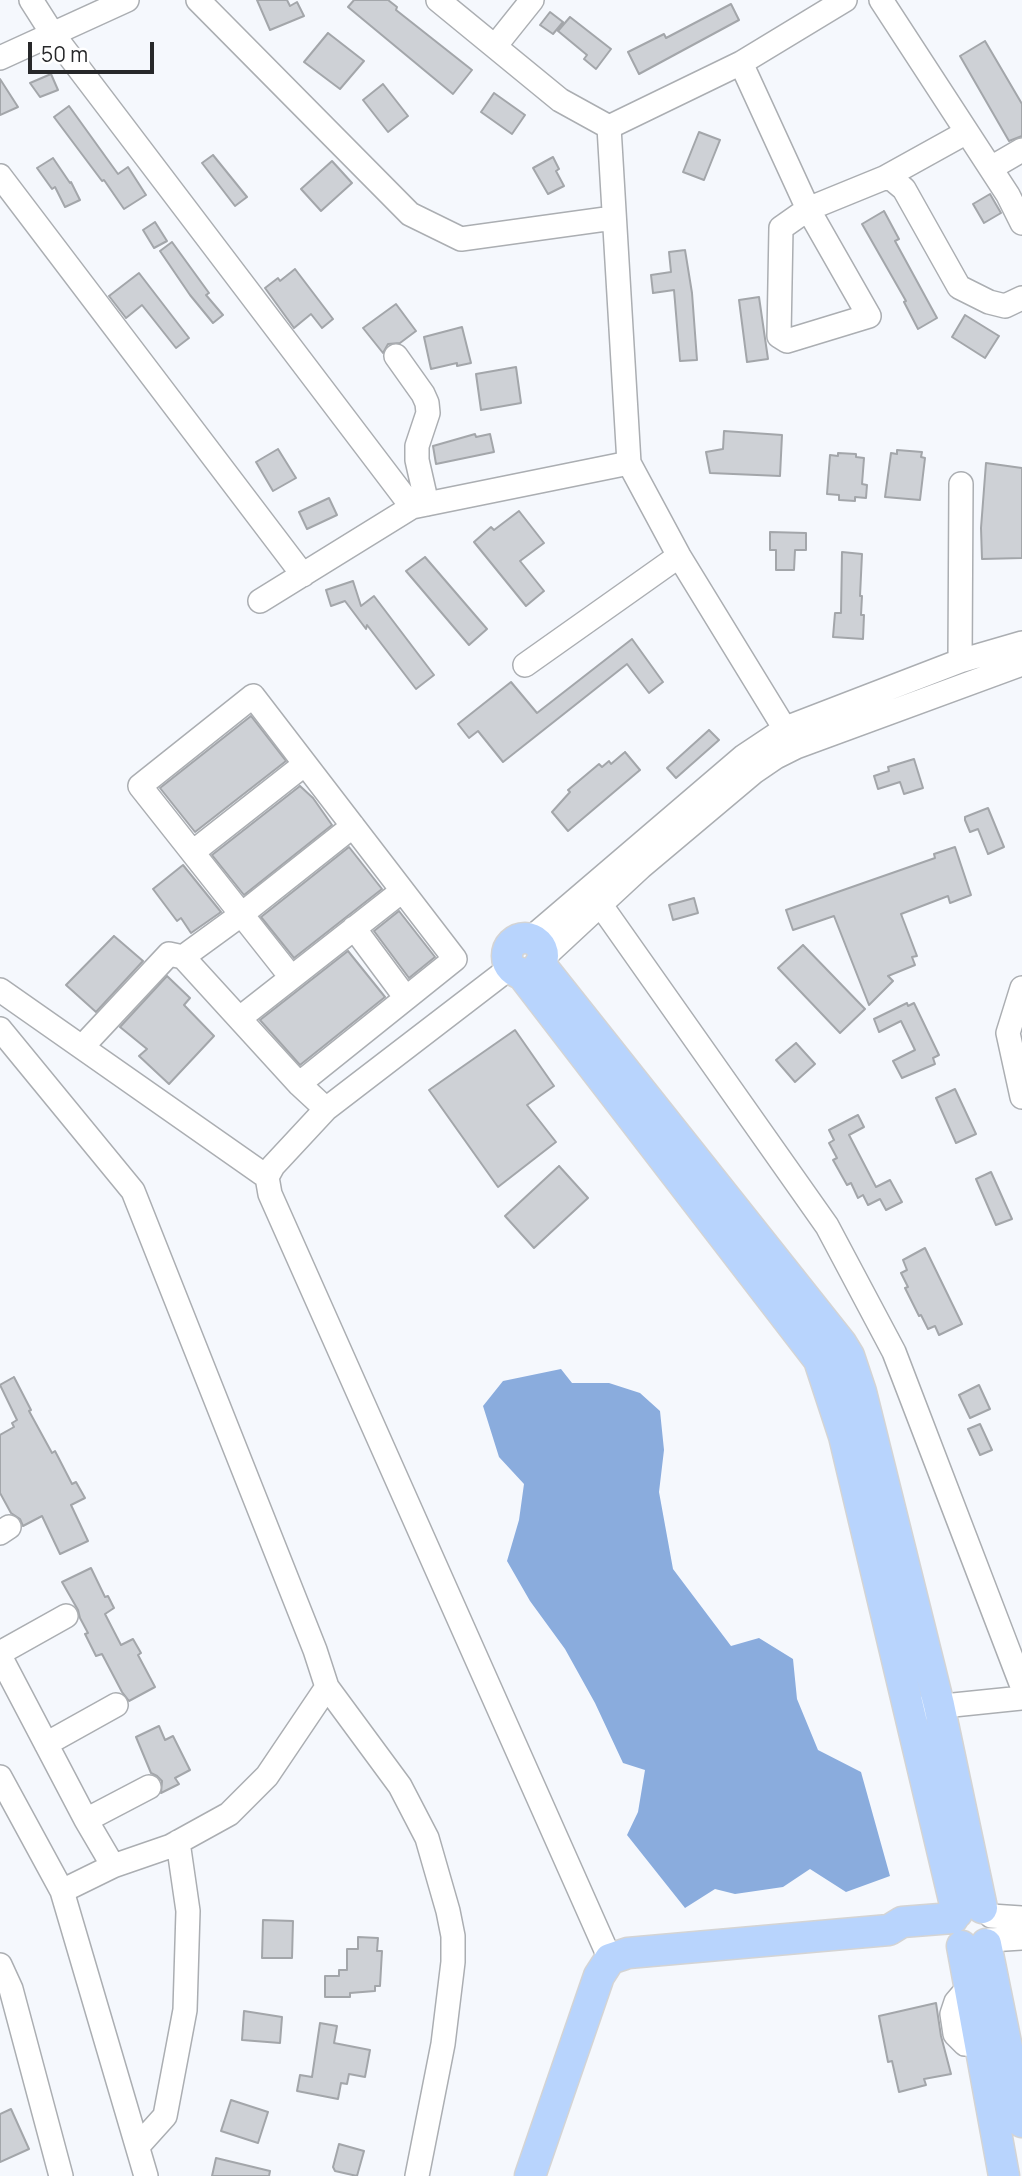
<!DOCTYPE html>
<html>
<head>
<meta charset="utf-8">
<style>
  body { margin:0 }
  #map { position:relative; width:1022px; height:2176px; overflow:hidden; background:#f5f8fd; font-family:Manrope,sans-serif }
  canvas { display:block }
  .scale { position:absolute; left:28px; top:42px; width:126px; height:32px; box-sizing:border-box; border:4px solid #27282a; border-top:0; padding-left:9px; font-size:21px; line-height:24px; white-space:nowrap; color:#27282a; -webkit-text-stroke:5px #fff; paint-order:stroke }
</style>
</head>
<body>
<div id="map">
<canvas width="1022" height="2176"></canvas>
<div class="scale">50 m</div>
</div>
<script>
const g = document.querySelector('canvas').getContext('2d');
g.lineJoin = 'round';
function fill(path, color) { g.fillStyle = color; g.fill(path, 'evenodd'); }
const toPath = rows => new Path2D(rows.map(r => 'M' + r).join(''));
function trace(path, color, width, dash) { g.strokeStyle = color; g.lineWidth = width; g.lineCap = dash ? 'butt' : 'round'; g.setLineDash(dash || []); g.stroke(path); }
const water = toPath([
  [561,1369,572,1383,609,1383,640,1393,660,1411,664,1450,659,1492,673,1569,731,1646,759,1638,793,1659,797,1699,818,1750,861,1772,890,1876,846,1892,810,1869,783,1887,735,1894,715,1889,685,1908,627,1835,638,1812,645,1770,623,1763,595,1703,565,1649,530,1601,507,1561,519,1520,524,1484,499,1457,483,1406,503,1381]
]);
const building = toPath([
  [257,0,287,0,290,6,297,2,304,16,270,30,257,0],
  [354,0,388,0,397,7,396,10,472,70,453,94,348,7,354,0],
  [731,4,739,20,639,74,628,52,664,34,666,38,731,4],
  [550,12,563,22,553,34,540,25,550,12],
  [570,17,611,49,596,69,584,59,587,55,558,31,570,17],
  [328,33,364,61,340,89,304,62,328,33],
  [985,41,1022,104,1022,136,1009,141,960,56,985,41],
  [51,74,58,90,40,97,30,83,51,74],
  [0,79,18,107,0,115,0,79],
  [383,84,408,116,388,132,363,100,383,84],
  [494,93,525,115,512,134,481,112,494,93],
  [69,106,118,174,128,167,146,195,124,209,104,180,102,181,54,117,69,106],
  [699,132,720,140,704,180,683,172,699,132],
  [213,155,247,197,235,206,202,163,213,155],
  [553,157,559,169,556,171,564,186,548,194,533,168,553,157],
  [53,158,70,183,71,182,80,200,65,207,55,187,52,189,37,168,53,158],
  [332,161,352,183,321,211,301,189,332,161],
  [990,194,1001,213,984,223,973,204,990,194],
  [884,211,899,239,895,241,937,318,918,329,904,302,906,301,862,224,884,211],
  [155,222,167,241,154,248,143,230,155,222],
  [172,242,209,293,206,295,223,315,213,323,190,295,160,251,172,242],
  [685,250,692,293,697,360,680,361,674,290,653,293,651,275,671,272,669,252,685,250],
  [295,269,333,319,322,328,311,314,294,328,265,288,278,278,280,281,295,269],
  [139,273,189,338,176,348,142,305,126,318,109,296,139,273],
  [759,297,768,359,747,362,739,300,759,297],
  [396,304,416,331,400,343,388,344,383,353,363,328,396,304],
  [965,315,999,336,985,358,952,337,965,315],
  [462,327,471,363,457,366,457,363,431,369,424,337,462,327],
  [516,367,521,403,481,410,476,374,516,367],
  [724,431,782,435,780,476,710,473,706,452,723,449,724,431],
  [475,434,476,437,490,434,494,452,436,464,433,446,475,434],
  [278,449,296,478,273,491,256,462,278,449],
  [897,450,922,452,921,457,925,458,920,500,885,497,891,453,897,454,897,450],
  [838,453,856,454,856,457,864,458,862,484,867,485,866,498,855,497,855,501,839,500,839,495,827,494,830,455,838,456,838,453],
  [986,463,1022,468,1022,558,982,559,981,528,986,463],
  [329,498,337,515,307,529,299,512,329,498],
  [519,511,544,543,520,561,544,591,526,606,474,542,491,527,494,530,519,511],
  [770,532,806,533,806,550,795,550,794,570,776,570,776,550,770,550,770,532],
  [842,552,862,554,860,596,862,596,861,615,864,615,863,639,833,637,835,613,841,613,842,552],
  [425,557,487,629,469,645,406,571,425,557],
  [353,581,361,606,374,596,434,675,416,689,367,625,366,629,345,601,331,606,326,590,353,581],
  [632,639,663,682,649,693,627,664,503,762,478,731,469,738,458,724,511,682,537,713,632,639],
  [251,716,286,761,195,832,160,788,251,716],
  [709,730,719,740,676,778,667,768,709,730],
  [625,752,640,770,568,831,552,812,570,792,568,790,599,764,602,767,609,761,611,764,625,752],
  [914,759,923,788,904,794,900,782,878,789,874,776,889,771,888,767,914,759],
  [300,786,313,798,332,825,244,895,212,855,300,786],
  [988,808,1004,847,988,854,978,829,970,832,965,820,965,817,988,808],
  [349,847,382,889,294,958,261,917,349,847],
  [955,847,971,895,950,903,948,896,901,914,917,956,912,957,915,965,888,976,893,981,869,1005,834,916,793,930,786,910,935,858,934,854,955,847],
  [183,865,221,912,191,933,181,918,177,921,153,889,183,865],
  [694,898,698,913,673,920,669,905,694,898],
  [399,911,435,957,409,978,374,931,399,911],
  [114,936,143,961,96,1012,66,985,114,936],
  [803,945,865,1009,840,1033,778,968,803,945],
  [348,951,385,997,300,1065,260,1020,348,951],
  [167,976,190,998,184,1005,214,1036,169,1084,139,1056,147,1049,120,1027,167,976],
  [907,1003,908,1006,914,1003,939,1055,933,1058,935,1064,902,1078,893,1061,915,1050,901,1021,879,1032,874,1019,907,1003],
  [515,1030,554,1086,527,1105,556,1142,498,1187,429,1090,515,1030],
  [796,1043,815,1064,795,1082,776,1060,796,1043],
  [955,1089,976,1134,956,1143,936,1098,955,1089],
  [858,1115,864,1127,849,1135,876,1187,890,1180,902,1202,886,1210,880,1199,868,1205,863,1195,858,1198,851,1183,847,1185,833,1160,837,1158,829,1143,834,1140,829,1130,858,1115],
  [559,1166,588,1198,534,1248,505,1216,559,1166],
  [991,1172,1012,1219,996,1225,976,1179,991,1172],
  [925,1248,962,1324,939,1335,935,1326,928,1329,921,1315,919,1316,905,1288,908,1287,901,1273,907,1270,903,1260,925,1248],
  [14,1377,31,1410,29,1411,52,1453,55,1451,72,1484,76,1482,85,1498,71,1505,88,1541,60,1554,42,1516,23,1526,20,1519,11,1513,0,1493,0,1435,14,1427,12,1423,17,1420,0,1385,14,1377],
  [979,1385,990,1409,970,1418,959,1395,979,1385],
  [980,1424,992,1450,980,1455,968,1429,980,1424],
  [91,1568,105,1597,108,1596,114,1608,105,1614,121,1645,133,1639,141,1653,138,1655,155,1687,129,1701,122,1692,102,1654,96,1656,85,1634,88,1633,80,1618,78,1610,62,1582,91,1568],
  [159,1726,165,1740,173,1736,190,1770,175,1778,179,1784,161,1793,162,1781,157,1776,151,1773,136,1737,159,1726],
  [263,1920,293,1921,292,1958,262,1958,263,1920],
  [358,1937,378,1938,377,1951,382,1951,380,1986,375,1986,375,1991,350,1993,350,1997,325,1997,325,1976,339,1976,339,1970,347,1970,347,1949,358,1949,358,1937],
  [936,2003,941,2036,951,2074,924,2079,926,2085,899,2092,892,2061,888,2062,879,2016,936,2003],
  [244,2011,282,2017,280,2043,242,2040,244,2011],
  [320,2023,337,2026,334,2043,370,2050,365,2077,349,2074,347,2084,341,2083,338,2099,297,2091,300,2075,312,2077,320,2023],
  [231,2100,268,2112,258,2143,221,2131,231,2100],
  [11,2109,29,2149,0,2162,0,2114,11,2109],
  [339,2144,364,2151,357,2176,335,2171,333,2167,339,2144],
  [216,2158,270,2171,269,2176,212,2176,216,2158]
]);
const minor = toPath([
  [31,0,52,33,412,507],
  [198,0,410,214,461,239,613,218],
  [438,0,560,100,609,127,629,463,679,556,796,747],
  [881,0,1008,195,1022,223],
  [496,45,532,0],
  [0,58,127,0],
  [741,63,808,209,869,316,787,341,779,336,781,228,808,209,884,178,967,132],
  [609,127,741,63,845,0],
  [991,168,1022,150],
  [0,176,303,575],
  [884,178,892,179,904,189,959,287,989,302,1005,306,1022,298],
  [396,356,423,394,427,403,428,413,417,446,417,460,427,504],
  [260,601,412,507,629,463],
  [960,661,961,484],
  [525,665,679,556],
  [193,852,305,764],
  [600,904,827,1226,894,1352,1022,1686],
  [354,928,406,998],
  [530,939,744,756,786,728,960,661,1022,643],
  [183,957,242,914,353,826],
  [543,958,641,867,754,772,776,757,796,747,1022,664],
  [511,967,326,1109,273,1166,267,1177,270,1194,610,1959],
  [291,977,140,786,253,696,455,959,299,1084],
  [1022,988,1008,1033,1022,1097],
  [0,990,267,1177],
  [240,1018,402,891],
  [0,1029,133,1191,315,1650,327,1687,400,1786,427,1838,448,1911,453,1936,453,1962,443,2044,417,2176],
  [82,1047,169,954,183,957,299,1084,326,1109],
  [0,1533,9,1527],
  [0,1653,66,1616],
  [0,1656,86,1820,113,1866],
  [924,1708,1022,1698],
  [46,1744,116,1705],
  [0,1777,62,1891,146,2176],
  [86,1820,149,1787],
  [62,1891,113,1866,171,1846,229,1814,267,1776,327,1687],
  [991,1916,1022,1918],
  [990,1940,1022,1938],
  [0,1965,11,1989,61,2176],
  [970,1992,962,1995,956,2002,952,2014,955,2034,965,2044,980,2045],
  [138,2146,165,2116,185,2010,188,1911,178,1842]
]);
const major = toPath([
  '507 956a18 18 0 1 1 36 0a18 18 0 1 1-36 0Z',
  [540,964,841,1343,849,1356,861,1392,939,1705,982,1908],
  [521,973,819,1360,844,1436,957,1913],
  [986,1944,1022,2122],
  [962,1946,1004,2176],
  [530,2176,599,1976,610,1959,628,1953,889,1930,902,1922,953,1918]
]);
fill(water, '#8aacdd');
fill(building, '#ced1d6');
trace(building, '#a3a6aa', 2);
trace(minor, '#abaeb2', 26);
trace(major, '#d4d4d4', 33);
trace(minor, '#fff', 23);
trace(major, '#b8d4fd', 30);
</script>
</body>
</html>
